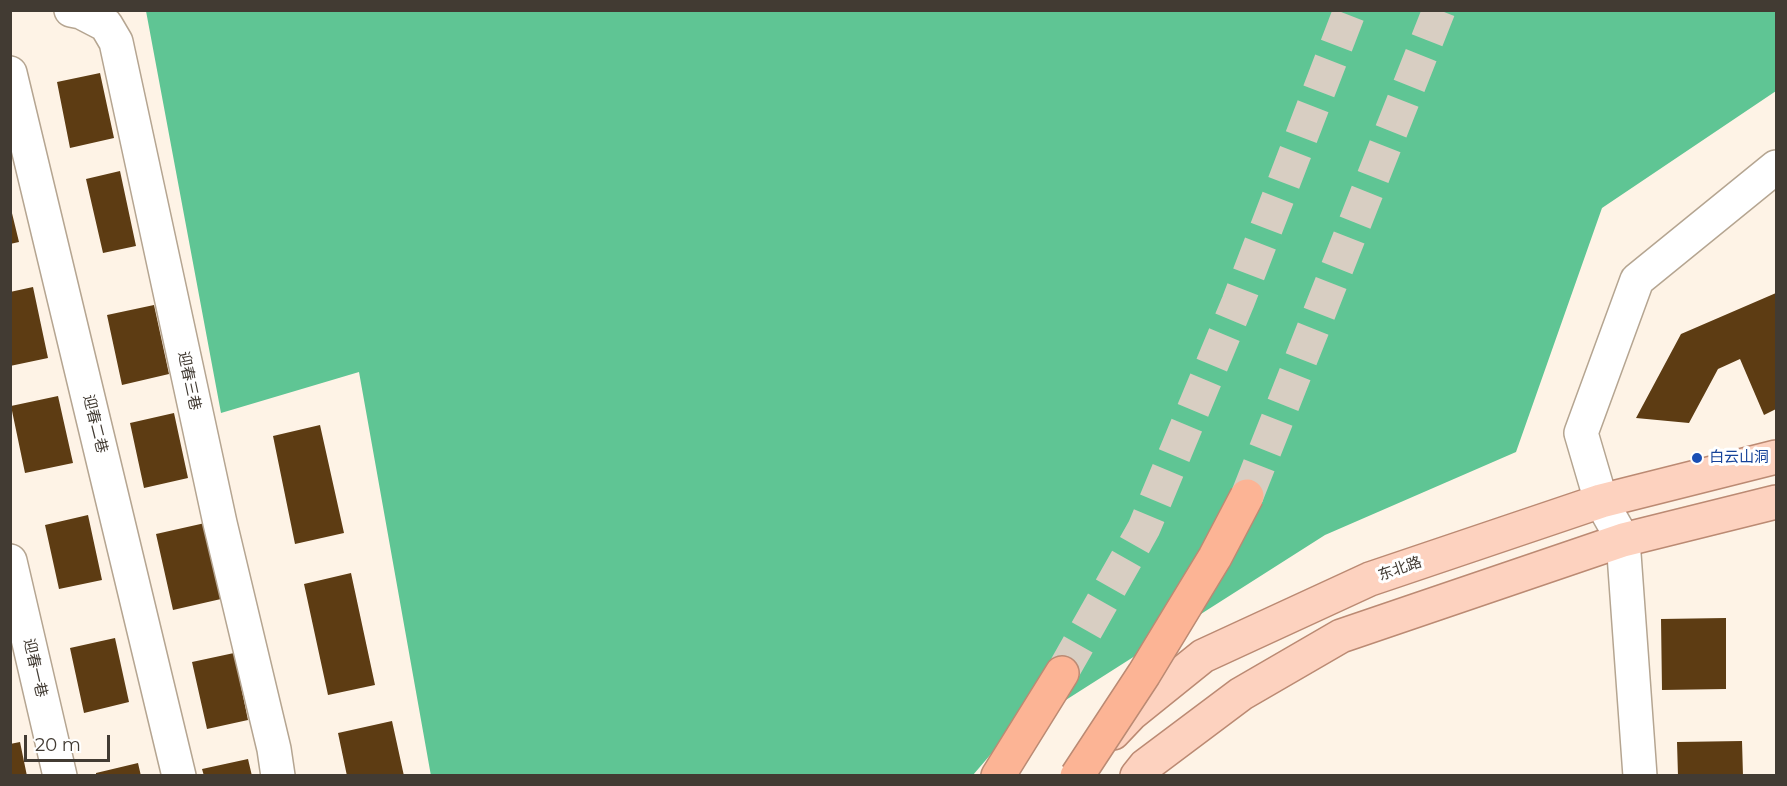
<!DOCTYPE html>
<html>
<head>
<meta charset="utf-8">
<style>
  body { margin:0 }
  #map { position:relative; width:1787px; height:786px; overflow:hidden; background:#fef3e6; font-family:Montserrat,sans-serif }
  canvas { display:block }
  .frame { position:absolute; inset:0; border:12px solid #423b33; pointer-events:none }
  .scale { position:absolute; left:24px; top:735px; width:86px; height:27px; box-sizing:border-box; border:3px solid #423b33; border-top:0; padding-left:8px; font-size:18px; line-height:21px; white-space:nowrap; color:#423b33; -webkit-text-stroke:4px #fff; paint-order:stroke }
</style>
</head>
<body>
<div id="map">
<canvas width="1787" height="786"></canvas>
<div class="frame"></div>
<div class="scale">20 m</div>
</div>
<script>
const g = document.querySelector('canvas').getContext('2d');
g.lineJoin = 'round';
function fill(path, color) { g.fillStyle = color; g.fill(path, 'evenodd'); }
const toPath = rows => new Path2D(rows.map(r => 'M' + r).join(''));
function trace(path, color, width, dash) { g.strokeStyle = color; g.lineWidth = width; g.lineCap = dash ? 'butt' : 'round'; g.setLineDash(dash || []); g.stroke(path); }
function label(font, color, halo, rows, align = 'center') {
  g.font = font + ' Montserrat,"Noto Sans SC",sans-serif'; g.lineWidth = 6; g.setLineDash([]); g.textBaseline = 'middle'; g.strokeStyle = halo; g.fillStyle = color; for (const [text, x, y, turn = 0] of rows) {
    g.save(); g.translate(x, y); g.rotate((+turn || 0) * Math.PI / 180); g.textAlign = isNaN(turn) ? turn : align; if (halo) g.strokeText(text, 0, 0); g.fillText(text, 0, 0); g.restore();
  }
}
const forest = toPath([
  [146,11,1776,11,1776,91,1602,208,1516,452,1325,535,1003,740,973,775,431,776,359,372,221,413]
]);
const building = toPath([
  [100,73,114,138,70,148,57,82],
  [120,171,136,246,103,253,86,179],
  [10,205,19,242,10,244],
  [33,287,48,358,10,366,10,292],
  [1776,293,1776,409,1764,415,1740,359,1718,369,1689,423,1636,418,1681,334],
  [154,305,169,374,122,385,107,315],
  [58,396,73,463,25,473,11,406],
  [174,413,188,478,144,488,130,423],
  [320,425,344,533,295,544,273,436],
  [88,515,102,580,59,589,45,525],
  [205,523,221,599,173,610,156,534],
  [351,573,375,685,328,695,304,584],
  [1726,618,1726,689,1662,690,1661,619],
  [115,638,129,702,84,713,70,648],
  [234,653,248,720,207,729,192,662],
  [392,721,404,776,347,776,338,733],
  [1742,741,1743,776,1678,776,1677,742],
  [20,742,27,776,10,776,10,744],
  [248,759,252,776,204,776,202,769],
  [138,763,141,776,96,776,96,773]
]);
const highwayTunnel = toPath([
  [1247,496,1439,10],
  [1062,673,1144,528,1238,302,1350,10]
]);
const minor = toPath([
  [71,10,81,12,106,25,116,42,220,523,274,749,278,776],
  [10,73,179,776],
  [10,561,60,776],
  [1640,776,1623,540,1601,501,1581,433,1637,280,1776,167]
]);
const major = toPath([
  [1113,733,1131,714,1203,656,1370,579,1601,501,1776,457],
  [1137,776,1145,766,1241,694,1341,636,1623,540,1776,502]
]);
const highway = toPath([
  [998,776,1062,673]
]);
const highwayBridge = toPath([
  [1077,776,1144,674,1215,557,1247,496]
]);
const markers = [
  [1697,458,6,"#1a4fb4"]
];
const streetNames = [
  ["迎春三巷",189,381,78],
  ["迎春二巷",95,424,76],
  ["东北路",1400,569,-19],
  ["迎春一巷",35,668,77]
];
const transitNames = [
  ["白云山洞",1709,458]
];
fill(forest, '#5fc594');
fill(building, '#5d3c13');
trace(highwayTunnel, '#d8cec2', 33, [33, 16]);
trace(minor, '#b5a591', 36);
trace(major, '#bb8a73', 36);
trace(highway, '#bb8a73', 36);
trace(minor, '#fff', 33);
trace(major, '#fdd2bf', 33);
trace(highway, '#fcb495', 33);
trace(highwayBridge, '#bb8a73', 36, []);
trace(highwayBridge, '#fcb495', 33);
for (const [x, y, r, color] of markers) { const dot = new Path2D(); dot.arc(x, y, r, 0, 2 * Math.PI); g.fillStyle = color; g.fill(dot); trace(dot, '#fff', 2); }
label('15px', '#423b33', '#fff', streetNames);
label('15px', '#164399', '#fff', transitNames, 'left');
</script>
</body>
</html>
